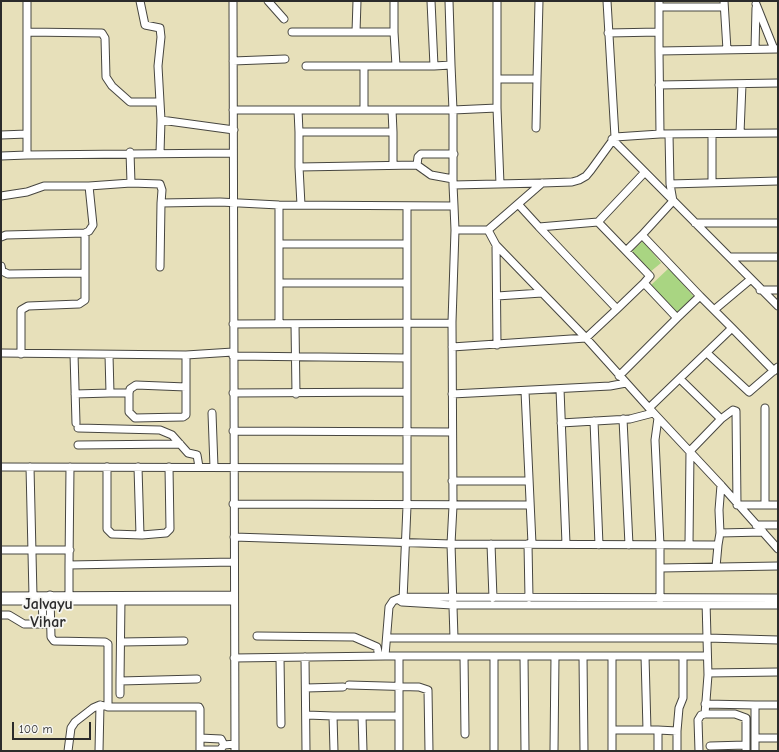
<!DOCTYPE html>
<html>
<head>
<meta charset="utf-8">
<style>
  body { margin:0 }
  #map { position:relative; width:779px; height:752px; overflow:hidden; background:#e7e0ba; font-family:"Comic Neue",sans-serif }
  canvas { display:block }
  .frame { position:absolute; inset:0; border:2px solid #2b2b2b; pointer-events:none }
  .scale { position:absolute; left:12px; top:722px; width:79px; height:18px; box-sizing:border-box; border:2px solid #2b2b2b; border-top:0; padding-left:5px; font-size:12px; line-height:14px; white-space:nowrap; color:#2b2b2b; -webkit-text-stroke:3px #f6f6f2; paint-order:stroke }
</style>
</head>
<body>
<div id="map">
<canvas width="779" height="752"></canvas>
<div class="frame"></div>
<div class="scale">100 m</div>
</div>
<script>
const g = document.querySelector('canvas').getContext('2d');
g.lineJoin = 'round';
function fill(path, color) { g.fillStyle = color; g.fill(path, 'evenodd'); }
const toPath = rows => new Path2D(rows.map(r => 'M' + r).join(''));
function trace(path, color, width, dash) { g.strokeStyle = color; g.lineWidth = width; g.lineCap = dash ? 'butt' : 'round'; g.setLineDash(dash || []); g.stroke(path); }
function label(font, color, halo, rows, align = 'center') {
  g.font = font + ' "Comic Neue",sans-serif'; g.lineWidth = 3.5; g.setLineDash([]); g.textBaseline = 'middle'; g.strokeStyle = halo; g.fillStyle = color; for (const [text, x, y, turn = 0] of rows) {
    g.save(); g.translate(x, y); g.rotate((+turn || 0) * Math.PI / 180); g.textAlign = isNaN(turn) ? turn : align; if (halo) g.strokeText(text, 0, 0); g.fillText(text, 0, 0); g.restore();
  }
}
const green = toPath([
  [643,241,661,263,650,272,632,251],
  [669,268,694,297,676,313,651,285]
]);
const minor = toPath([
  [27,1,27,155,233,153],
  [140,1,145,25,160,28,161,37,158,66,161,120,160,153],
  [233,1,235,751],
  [268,1,284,19],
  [449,1,451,65],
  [607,1,615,137],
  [659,1,659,51],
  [724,1,727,50],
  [756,4,774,49],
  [659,7,724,7],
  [27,32,102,33,105,38,106,77,112,86,130,102,160,102],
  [292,32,394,32,394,1],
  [356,32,357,1],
  [394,32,396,66],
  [608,33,659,32],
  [755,49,756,8],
  [233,61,285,59],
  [306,66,434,66],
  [364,66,364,110],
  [497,79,537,79,536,128],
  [537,79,539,1],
  [659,85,778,83],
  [497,108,497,1],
  [233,110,453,110,451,65,434,66,431,1],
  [298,110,299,132],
  [392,110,393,132,299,132,299,167,417,165,418,157,421,154,454,154],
  [161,120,234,130],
  [393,132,393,165],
  [740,133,742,84],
  [660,134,659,51,778,49],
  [712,134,712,182],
  [1,135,27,134],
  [612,139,778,306],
  [130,152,131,183,160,184,162,190,161,203,220,202,279,205,454,206,453,185,542,183,572,182,579,180,586,176,591,170,615,137,660,134,778,133],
  [1,156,27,155],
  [417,165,431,175,453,179],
  [299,167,301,205],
  [670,184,778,181],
  [453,185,453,110,497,108,500,184],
  [1,196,27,192,44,186,89,186,131,183],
  [518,204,539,227,598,222,626,251,650,276,644,283,677,318,700,296,642,235,626,251],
  [454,206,455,230,488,230,542,183],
  [598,222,645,172],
  [695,223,778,223],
  [539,227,617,309,644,283],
  [488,230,496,245,586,338,649,408,732,328,700,296],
  [642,235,673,201,670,184,669,134],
  [1,237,6,235,85,233,89,231,93,225,89,186],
  [279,244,407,244],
  [496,245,497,345],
  [730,257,778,257],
  [1,266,2,271,8,274,84,273],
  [160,267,161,203],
  [279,283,407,283],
  [760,290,778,290],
  [497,296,542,293],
  [714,310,751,279],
  [233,324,452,323],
  [279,324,279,205],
  [295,324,296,394],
  [732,328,774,371],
  [452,347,586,338,617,309],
  [1,353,186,355,233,352],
  [707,353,749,392,778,367],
  [21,354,21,310,28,306,79,304,85,300,85,233],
  [74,354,76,423],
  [109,355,110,393,129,393],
  [233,356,407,358],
  [619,376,677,318],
  [680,379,721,419,690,451,689,544],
  [186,387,136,385,130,389,129,393,129,412,135,418,183,417,186,415,186,355],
  [560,389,566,544],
  [525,391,532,544],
  [233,393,406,392],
  [75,394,110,393],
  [452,394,610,386,626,383],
  [649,408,721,485,778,549],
  [765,408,765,505],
  [212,413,214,467],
  [658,418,655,440,660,545,660,599],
  [623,419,629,545],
  [721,419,733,410,736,411,737,505,778,505],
  [594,421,599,545],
  [561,423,630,419,653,413],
  [78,428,160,430,172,435,188,453,197,455,199,467],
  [233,431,452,432],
  [78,445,180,444],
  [1,467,407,468],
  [30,467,33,596],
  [107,467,107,529,112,534,142,535,166,533,170,529,169,467],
  [138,467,140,535],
  [452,481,529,481],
  [233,504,530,505],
  [756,525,778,525],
  [720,533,719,510,721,485],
  [234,537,451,544,718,545,720,533,763,532],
  [491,544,493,598],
  [528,544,529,598],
  [1,550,70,550],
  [69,565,70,467],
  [716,567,718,545],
  [661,568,778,566],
  [50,595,51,637,54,641,105,642,108,644,108,707,199,707,200,709,200,751],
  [69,595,69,565,234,562],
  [1,596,234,595],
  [42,596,43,624],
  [121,598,120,681,197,679],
  [399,600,402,602,452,605,778,605],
  [403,600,407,506,407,206],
  [1,601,234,601],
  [706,601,708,675,705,714,735,714,746,718,746,751],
  [1,615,9,615,24,624,51,624],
  [257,636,354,637,377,647,379,656],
  [387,638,707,638,778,640],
  [454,638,451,544,453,506,452,322,455,230],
  [121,642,184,641],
  [385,656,707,656],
  [464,656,465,734],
  [524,656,525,751],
  [583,656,584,751],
  [612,656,612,751],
  [645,656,647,730],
  [305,657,306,751],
  [234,658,385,656,389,607,393,601,403,597,778,598],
  [280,658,281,724],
  [708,673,778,672],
  [120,681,120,694],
  [349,685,419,687,428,690,429,751],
  [306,688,343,687],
  [705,704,755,705,755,751],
  [755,705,778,705],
  [307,715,333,716],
  [362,716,363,751],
  [612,730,658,730,658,751],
  [658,730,677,731,679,708,683,698,683,656],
  [677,731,677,751],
  [200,738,221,739,224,745],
  [755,738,778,738],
  [710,746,746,745],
  [200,750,220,750,224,745,235,744],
  [68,751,71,728,75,722,93,708,100,705],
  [99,751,100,705,104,706],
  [334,751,333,716,398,716],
  [399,751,399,656],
  [494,751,494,656],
  [554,751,555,656],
  [699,751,698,720,701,715,705,714]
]);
const neighbourhoodNames = [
  ["Jalvayu",48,604],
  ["Vihar",48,622]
];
fill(green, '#a9d582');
trace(minor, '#474640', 9);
trace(minor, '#fff', 7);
label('bold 16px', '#2b2b2b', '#f6f6f2', neighbourhoodNames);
</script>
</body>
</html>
